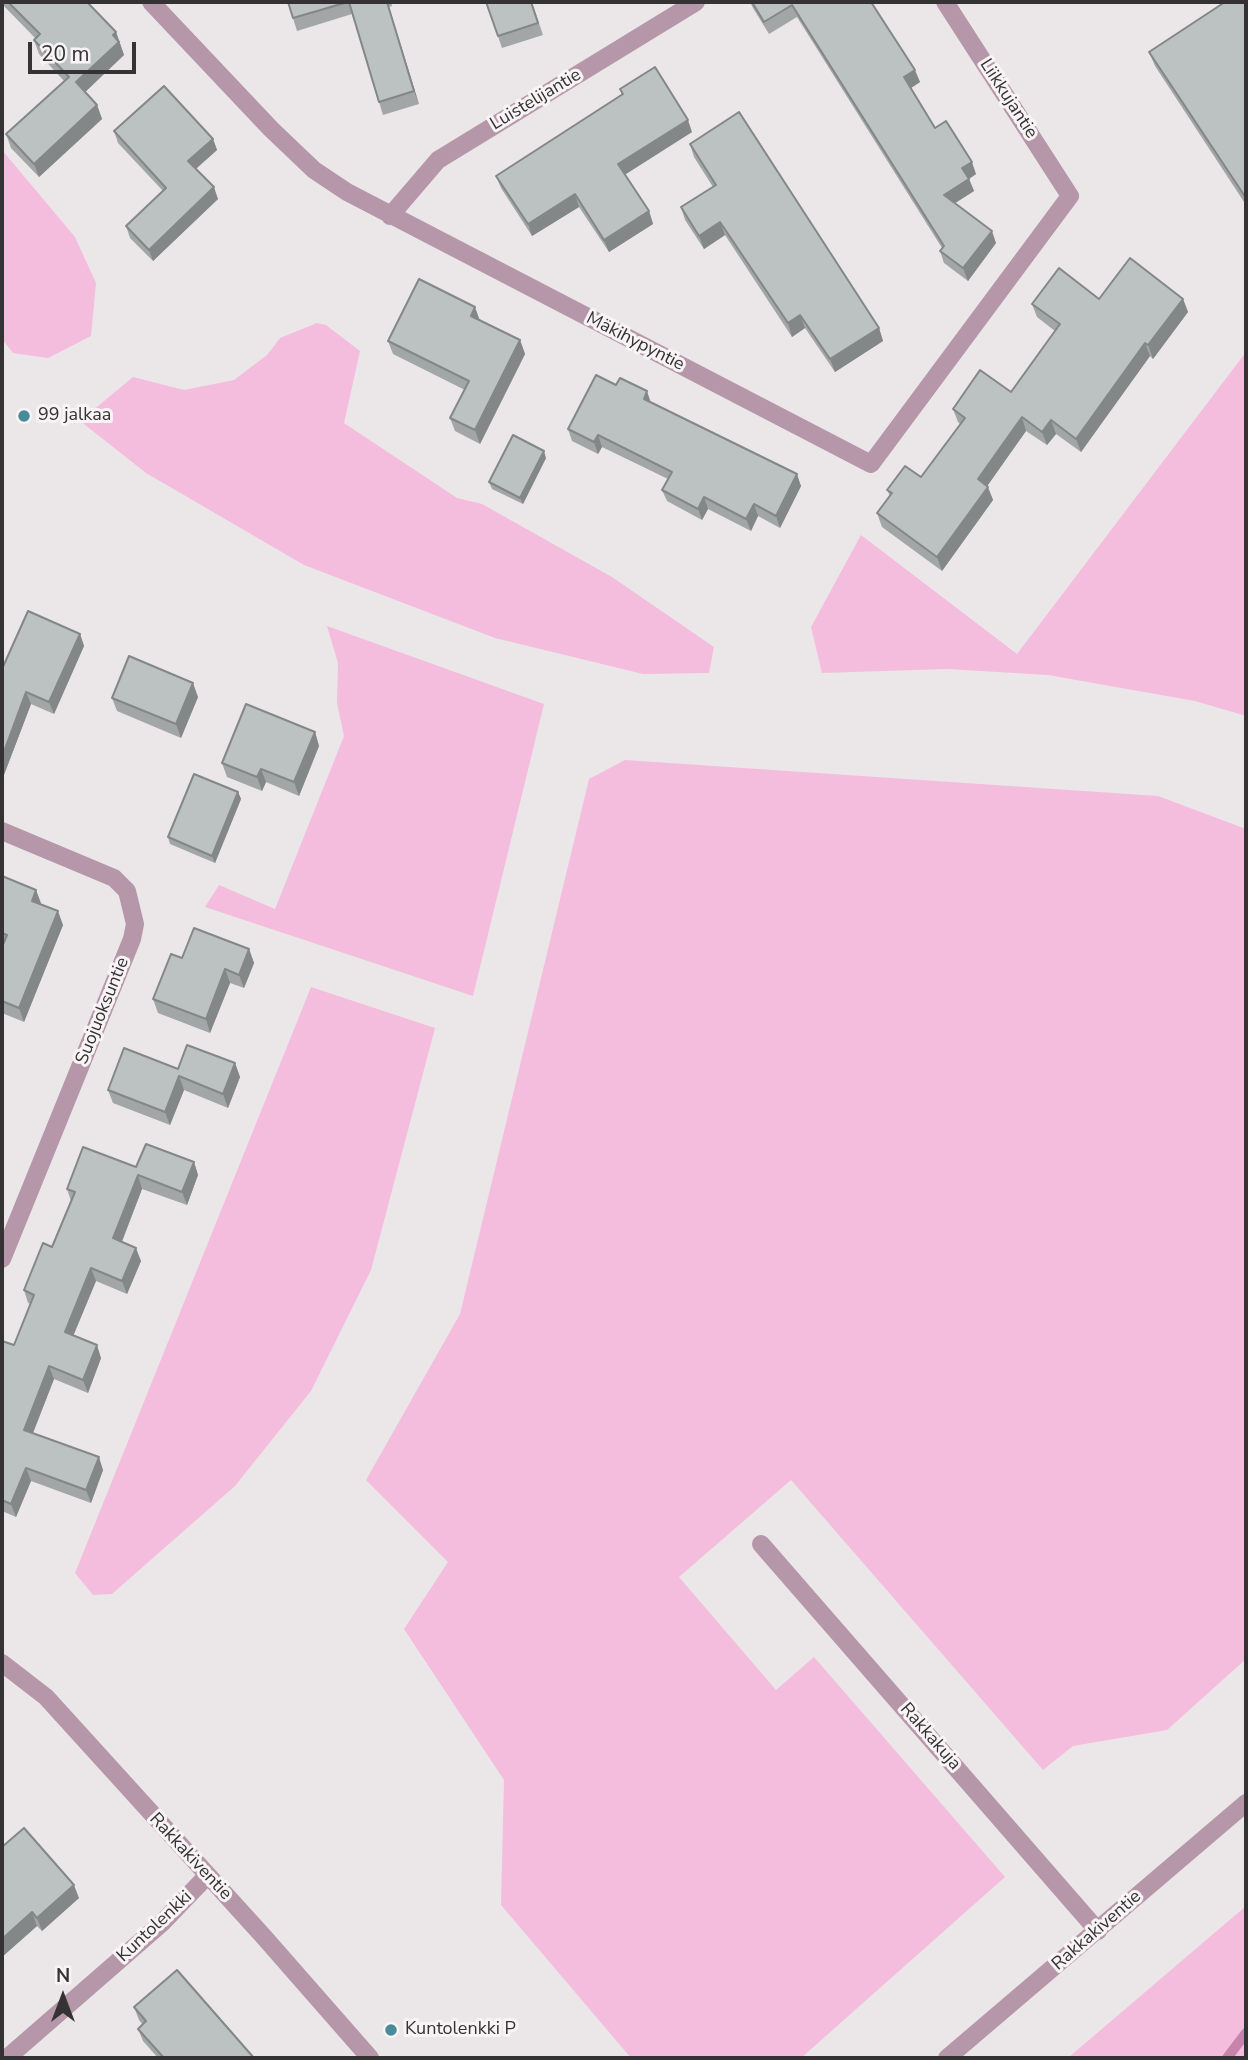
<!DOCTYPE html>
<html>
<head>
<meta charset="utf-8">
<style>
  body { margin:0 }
  #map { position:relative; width:1248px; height:2060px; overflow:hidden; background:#ebe7e9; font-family:"Nunito Sans",sans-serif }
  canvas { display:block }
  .frame { position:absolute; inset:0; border:4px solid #343233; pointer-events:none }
  .north { position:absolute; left:28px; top:1962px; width:70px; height:70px; -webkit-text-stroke:5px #f8f4f6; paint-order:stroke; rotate:0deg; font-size:19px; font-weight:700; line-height:28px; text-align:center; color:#343233 }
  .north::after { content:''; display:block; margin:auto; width:24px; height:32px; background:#343233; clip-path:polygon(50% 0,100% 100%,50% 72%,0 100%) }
  .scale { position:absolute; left:28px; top:42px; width:108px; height:32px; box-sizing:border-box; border:4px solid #343233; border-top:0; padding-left:9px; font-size:21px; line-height:24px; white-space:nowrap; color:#343233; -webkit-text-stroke:5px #f8f4f6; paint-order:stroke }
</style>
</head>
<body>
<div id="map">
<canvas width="1248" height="2060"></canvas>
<div class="frame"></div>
<div class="north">N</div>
<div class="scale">20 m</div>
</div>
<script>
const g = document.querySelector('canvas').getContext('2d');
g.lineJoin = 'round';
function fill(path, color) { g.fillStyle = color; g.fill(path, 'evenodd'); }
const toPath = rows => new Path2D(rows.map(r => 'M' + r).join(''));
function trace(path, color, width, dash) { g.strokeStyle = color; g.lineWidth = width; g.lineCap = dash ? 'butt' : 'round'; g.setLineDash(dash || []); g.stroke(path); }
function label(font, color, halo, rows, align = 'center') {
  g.font = font + ' "Nunito Sans",sans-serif'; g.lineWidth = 6; g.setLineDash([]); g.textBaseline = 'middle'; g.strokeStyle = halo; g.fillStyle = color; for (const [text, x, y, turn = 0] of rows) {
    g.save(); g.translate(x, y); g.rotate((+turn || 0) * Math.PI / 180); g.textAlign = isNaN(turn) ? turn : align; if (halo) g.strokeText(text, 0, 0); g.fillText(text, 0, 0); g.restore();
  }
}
const green = toPath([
  [2,150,75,237,96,283,91,336,48,358,13,353,2,339],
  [317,323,326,325,360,351,344,423,457,498,482,504,612,577,714,647,709,673,643,674,495,638,304,565,146,473,80,421,133,377,184,390,234,380,267,355,280,338],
  [1246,352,1246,716,1195,701,1048,675,947,669,822,673,811,627,861,535,1017,654],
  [327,626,544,704,473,996,205,907,219,885,275,909,344,736,337,703,338,663],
  [625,760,1158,796,1246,829,1246,1659,1167,1730,1073,1746,1043,1770,791,1480,679,1577,776,1690,814,1657,1005,1877,801,2058,631,2058,501,1905,504,1780,404,1629,448,1562,366,1480,460,1314,589,779],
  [311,987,435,1028,371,1270,311,1391,235,1486,112,1594,93,1595,75,1573],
  [1246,1906,1246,2058,1069,2057]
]);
const stream = toPath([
  [1227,2058,1246,2033]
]);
const minor = toPath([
  [151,2,271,129,314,170,347,192,871,464,1070,196,945,2],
  [390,216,438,160,696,2],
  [2,831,114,878,127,891,135,924,132,939,2,1259],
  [761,1544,1098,1931],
  [2,1663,46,1697,264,1937,370,2058],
  [7,2058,162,1923,206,1877],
  [947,2058,1246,1803]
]);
const wall = toPath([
  [2,2,87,2,116,32,124,55,85,92,97,105,102,119,39,177,11,148,6,134,64,81,39,54,34,40,36,39,2,4],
  [288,2,391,2,392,6,389,7,419,104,383,115,352,14,297,31],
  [486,2,532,2,543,35,502,48],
  [750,2,871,2,920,82,911,88,935,128,976,174,969,179,974,191,955,203,996,243,968,281,944,263,940,251,942,248,797,17,769,34,753,8],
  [1246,2,1246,205,1155,66,1149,52],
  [620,89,692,132,625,174,649,211,653,224,609,252,579,207,532,236,501,188,496,176,622,95],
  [114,131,213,139,217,150,196,169,218,199,153,261,130,238,126,226,163,191,118,143],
  [690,144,879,328,883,341,835,372,805,328,792,337,725,235,704,249,685,220,681,207,713,187,694,157],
  [1099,299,1183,299,1188,312,1153,359,1150,356,1081,452,1056,434,1047,445,1026,431,987,486,993,500,942,571,882,527,877,513,890,496,887,490,921,477,960,424,958,422,953,409,1011,392,1055,331,1037,317,1032,304],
  [480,320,520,340,525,354,480,444,455,431,450,418,465,390,393,354,388,341],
  [651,403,801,486,780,528,758,516,751,531,708,509,702,520,667,501,662,490,668,479,602,447,598,454,572,441,568,429],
  [546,458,523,504,492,489,489,482],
  [80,634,84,646,54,714,31,704,2,780,2,669],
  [198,697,181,738,117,711,112,698],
  [315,732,319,746,299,796,266,782,262,791,227,777,222,763],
  [238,792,241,799,215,863,170,844,168,837],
  [2,876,36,890,40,904,63,925,24,1022,2,1013,2,947,3,945,2,944],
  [249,949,254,963,244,988,230,983,210,1033,158,1013,153,999,182,958],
  [235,1063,240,1077,228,1108,184,1090,170,1125,113,1103,108,1090,178,1069],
  [194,1162,198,1175,187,1205,142,1189,122,1242,141,1261,127,1294,96,1281,73,1336,101,1358,88,1393,54,1379,33,1433,103,1470,91,1503,31,1481,16,1517,2,1511,2,1341,14,1345,31,1304,28,1303,24,1290,52,1247,71,1201,67,1189,136,1167],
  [2,1847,79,1898,42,1931,37,1926,2,1957],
  [134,2007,254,2058,158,2058,143,2041,138,2029,143,2025,139,2020]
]);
const shadedWall = toPath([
  [387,2,419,104,414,91],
  [116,32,124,55,81,96,76,82],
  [915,70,920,82,908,90,904,77],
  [97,105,102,119,39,177,34,164],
  [688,120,692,132,623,176,618,164],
  [213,139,217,150,192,172,188,161],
  [972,162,976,174,967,180,962,168],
  [969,179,974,191,949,207,944,195],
  [214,187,218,199,153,261,149,250],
  [575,194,579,207,532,236,528,224],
  [649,211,653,224,609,252,604,240],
  [720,222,725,235,704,249,699,236],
  [992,231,996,243,968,281,963,268],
  [1183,299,1188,312,1153,359,1148,345],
  [475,307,480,321,471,316],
  [800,315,805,328,792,337,788,323],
  [879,328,883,341,835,372,830,359],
  [520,340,525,354,480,444,475,430],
  [1145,343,1150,356,1081,452,1076,439],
  [647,391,651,403,644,399],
  [1022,417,1026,431,983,492,978,479],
  [1051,420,1056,434,1047,445,1042,432],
  [598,435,602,447,598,454,594,442],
  [544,451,546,458,523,504,520,498],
  [797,474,801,486,780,528,776,516],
  [988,487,993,500,942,571,937,557],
  [704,497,708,509,702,520,698,509],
  [754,504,758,516,751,531,746,519],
  [80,634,84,646,54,714,49,702],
  [193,683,198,697,181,738,176,724],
  [26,692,31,704,2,780,2,757],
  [315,732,319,746,299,796,294,782],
  [261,769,266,782,262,791,257,777],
  [238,792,241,799,215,863,212,856],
  [36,890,41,903,37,914,32,901],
  [58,911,63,925,24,1022,19,1008],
  [249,949,254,963,244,988,239,975],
  [225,969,230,983,210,1033,206,1019],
  [235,1063,240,1077,228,1108,223,1094],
  [179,1076,184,1090,170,1125,165,1112],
  [194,1162,198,1175,187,1205,182,1192],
  [138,1175,142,1189,118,1251,113,1238],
  [136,1248,141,1261,127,1294,122,1281],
  [91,1268,96,1281,69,1346,65,1332],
  [97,1345,101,1358,88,1393,83,1380],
  [49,1366,54,1379,29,1443,24,1430],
  [99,1457,103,1470,91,1503,86,1490],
  [26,1468,31,1481,16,1517,11,1504],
  [74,1885,79,1898,42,1931,37,1918],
  [32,1912,37,1926,2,1957,2,1939]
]);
const building = toPath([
  [8,2,87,2,116,32,113,35,119,42,76,82,97,105,34,164,6,134,69,77,34,40,40,34,8,2],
  [288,2,348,2,293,18,288,2],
  [349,2,387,2,414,91,379,102,349,2],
  [486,2,531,2,538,23,498,36,486,2],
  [752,2,871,2,915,70,904,77,935,128,946,121,972,162,962,168,969,179,944,195,992,231,963,268,940,251,944,246,792,5,764,22,752,2],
  [1225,2,1246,2,1246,198,1149,52,1225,2],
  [655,67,688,120,618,164,649,211,604,240,575,194,528,224,496,176,623,94,620,89,655,67],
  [164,86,213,139,188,161,214,187,149,250,126,226,166,188,114,131,164,86],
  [739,112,879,328,830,359,800,315,788,323,720,222,699,236,681,207,716,185,690,144,739,112],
  [1130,258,1183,299,1148,345,1145,343,1076,439,1051,420,1042,432,1022,417,978,479,988,487,937,557,877,513,892,493,887,490,905,466,921,477,965,418,953,409,980,370,1011,392,1060,324,1032,304,1059,268,1099,299,1130,258],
  [419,279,475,307,471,316,520,340,475,430,450,418,469,381,388,341,419,279],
  [596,375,616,385,620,378,647,391,644,399,797,474,776,516,754,504,746,519,704,497,698,509,662,490,672,472,598,435,594,442,568,429,596,375],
  [513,435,544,451,520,498,489,482,513,435],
  [28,611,80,634,49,702,26,692,2,757,2,669,28,611],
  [129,656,193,683,176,724,112,698,129,656],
  [246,704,315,732,294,782,261,769,257,777,222,763,246,704],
  [194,774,238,792,212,856,168,837,194,774],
  [2,876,36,890,32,901,58,911,19,1008,2,1001,2,947,7,935,2,933,2,876],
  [194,928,249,949,239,975,225,969,206,1019,153,999,171,954,182,958,194,928],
  [187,1045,235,1063,223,1094,179,1076,165,1112,108,1090,124,1048,178,1069,187,1045],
  [146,1144,194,1162,182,1192,138,1175,113,1238,136,1248,122,1281,91,1268,65,1332,97,1345,83,1380,49,1366,24,1430,99,1457,86,1490,26,1468,11,1504,2,1500,2,1341,14,1345,34,1295,24,1290,43,1243,52,1247,75,1192,67,1189,83,1147,136,1167,146,1144],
  [24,1828,74,1885,37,1918,32,1912,2,1939,2,1847,24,1828],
  [177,1970,254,2058,164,2058,138,2029,146,2021,134,2007,177,1970]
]);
const markers = [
  [24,416,7,"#478c98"],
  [391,2030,7,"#478c98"]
];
const streetNames = [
  ["Liikkujantie",1008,99,57],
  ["Luistelijantie",536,100,-31],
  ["Mäkihypyntie",635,342,27],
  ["Suojuoksuntie",103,1011,-68],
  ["Rakkakuja",930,1737,49],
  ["Rakkakiventie",190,1857,47],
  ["Kuntolenkki",155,1927,-43],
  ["Rakkakiventie",1097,1931,-41]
];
const poiNames = [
  ["99 jalkaa",38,416],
  ["Kuntolenkki P",405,2030]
];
fill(green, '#f4bddd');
trace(stream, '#c783ac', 10);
trace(minor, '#b697a9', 18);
fill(wall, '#a2a6a6');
fill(shadedWall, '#848787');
fill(building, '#bcc1c1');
trace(building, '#848787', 2);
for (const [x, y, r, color] of markers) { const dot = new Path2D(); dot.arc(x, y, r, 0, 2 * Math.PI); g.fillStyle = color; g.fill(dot); trace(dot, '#f8f4f6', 2.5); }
label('18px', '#343233', '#f8f4f6', streetNames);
label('18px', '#343233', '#f8f4f6', poiNames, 'left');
</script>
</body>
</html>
